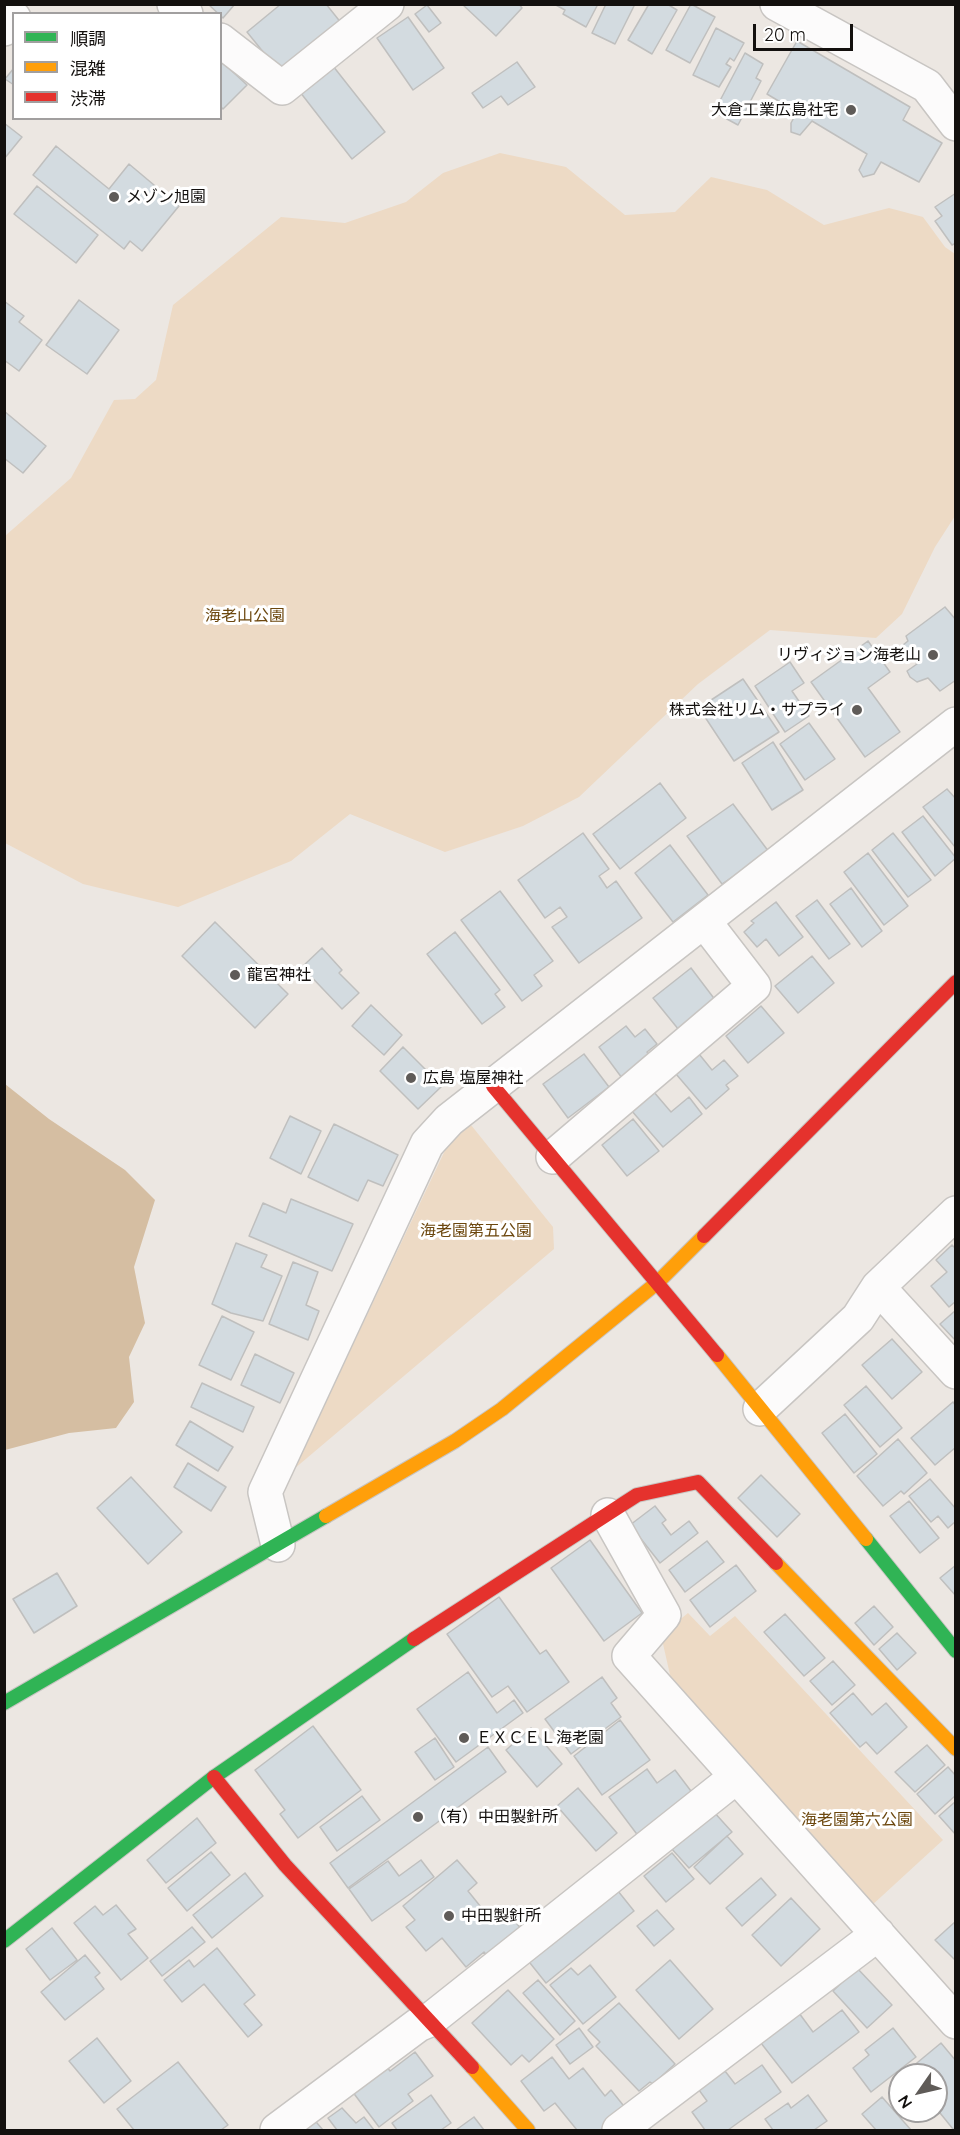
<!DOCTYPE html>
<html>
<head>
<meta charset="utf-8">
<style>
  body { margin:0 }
  #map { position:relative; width:960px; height:2135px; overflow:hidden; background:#ece7e2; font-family:Quicksand,"Noto Sans JP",sans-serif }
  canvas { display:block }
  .frame { position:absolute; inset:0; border:6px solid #13100e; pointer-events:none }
  .legend { position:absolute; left:12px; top:12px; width:210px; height:108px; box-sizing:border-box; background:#fff; border:2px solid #a19f9f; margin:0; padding:8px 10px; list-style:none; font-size:18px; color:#13100e }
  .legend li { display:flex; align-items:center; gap:12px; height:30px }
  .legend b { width:30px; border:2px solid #a19f9f }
  .north { position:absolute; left:888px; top:2063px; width:60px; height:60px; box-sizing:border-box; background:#fff; border:2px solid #a19f9f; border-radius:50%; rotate:236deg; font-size:16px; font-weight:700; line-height:24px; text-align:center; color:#13100e }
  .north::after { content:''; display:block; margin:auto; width:21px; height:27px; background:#5f5b58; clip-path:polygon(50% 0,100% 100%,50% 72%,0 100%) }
  .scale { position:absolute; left:753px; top:24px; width:100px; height:27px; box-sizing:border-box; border:3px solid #13100e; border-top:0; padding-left:8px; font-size:18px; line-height:21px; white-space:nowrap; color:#13100e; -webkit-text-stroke:4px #fff; paint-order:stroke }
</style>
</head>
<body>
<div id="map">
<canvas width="960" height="2135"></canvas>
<div class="frame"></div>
<ul class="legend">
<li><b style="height:8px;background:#30b455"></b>順調</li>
<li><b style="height:8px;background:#ff9f0a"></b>混雑</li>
<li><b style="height:8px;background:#e5322d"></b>渋滞</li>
</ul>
<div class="north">N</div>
<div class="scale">20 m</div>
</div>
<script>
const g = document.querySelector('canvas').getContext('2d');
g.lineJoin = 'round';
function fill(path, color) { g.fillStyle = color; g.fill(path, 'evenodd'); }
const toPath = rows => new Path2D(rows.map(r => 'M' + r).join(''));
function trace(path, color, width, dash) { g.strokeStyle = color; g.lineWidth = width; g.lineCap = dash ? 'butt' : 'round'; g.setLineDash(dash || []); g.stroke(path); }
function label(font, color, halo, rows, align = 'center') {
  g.font = font + ' Quicksand,"Noto Sans JP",sans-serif'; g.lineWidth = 6; g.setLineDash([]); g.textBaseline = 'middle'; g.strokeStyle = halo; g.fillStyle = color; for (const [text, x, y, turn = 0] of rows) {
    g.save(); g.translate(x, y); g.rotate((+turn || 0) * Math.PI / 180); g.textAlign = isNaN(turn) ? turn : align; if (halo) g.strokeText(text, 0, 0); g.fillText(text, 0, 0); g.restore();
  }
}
const green = toPath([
  [500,153,566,167,625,215,675,212,711,177,767,190,824,225,889,208,923,217,945,247,955,254,955,516,935,547,902,614,876,638,770,630,698,684,579,797,523,826,445,852,350,814,291,861,178,907,83,884,5,843,5,536,71,478,114,400,135,399,156,380,173,305,281,217,345,223,406,202,443,173],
  [471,1125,553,1227,554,1249,294,1469,449,1142],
  [688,1613,710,1636,735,1616,943,1840,870,1907,673,1688,661,1635]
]);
const forest = toPath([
  [5,1084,49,1119,125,1170,155,1200,134,1267,145,1323,129,1357,134,1402,116,1428,69,1433,5,1450]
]);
const building = toPath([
  [208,4,235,4,223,18,208,4],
  [281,4,326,4,342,24,281,74,247,32,281,4],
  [462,4,519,4,522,8,496,36,462,4],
  [554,4,598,4,586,27,563,14,565,10,554,4],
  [606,4,635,4,615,44,592,33,606,4],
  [649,4,667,4,677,10,652,54,628,40,649,4],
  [691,4,715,17,690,63,666,50,691,4],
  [427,5,441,23,429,32,415,14,427,5],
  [408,17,444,68,413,90,377,38,408,17],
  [716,28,744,43,734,61,730,58,726,64,731,67,719,87,693,75,716,28],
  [797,41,910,107,903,120,942,143,919,182,881,162,874,174,863,177,859,170,867,154,812,121,800,135,791,132,791,123,797,112,767,94,797,41],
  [745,53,763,64,756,78,761,81,738,125,714,112,745,53],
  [220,60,247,85,223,109,220,106,220,60],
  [517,62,535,87,508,105,501,96,483,108,472,93,517,62],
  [333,66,385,132,352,159,300,92,333,66],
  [14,68,14,85,5,79,14,68],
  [4,123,22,137,4,159,4,123],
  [56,146,109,189,129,164,179,206,142,251,130,241,124,249,33,175,56,146],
  [37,186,98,235,76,263,14,214,37,186],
  [956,193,956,243,952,245,935,221,942,216,935,207,956,193],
  [79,300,119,330,87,374,46,345,79,300],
  [4,301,24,316,19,322,42,340,19,371,4,360,4,301],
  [4,411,46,446,23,473,4,458,4,411],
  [945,607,956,620,956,680,940,691,928,678,917,682,910,677,907,671,917,664,903,645,908,641,906,636,945,607],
  [868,641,890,672,868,688,900,732,865,757,811,682,868,641],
  [790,662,804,683,792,691,809,716,785,732,755,686,790,662],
  [743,679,779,732,734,761,699,708,743,679],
  [809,723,835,759,805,780,780,744,809,723],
  [773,742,803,790,772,810,742,763,773,742],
  [660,783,686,818,620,869,593,834,660,783],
  [947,789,956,799,955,847,923,807,947,789],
  [733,804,769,852,722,884,687,836,733,804],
  [923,816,956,858,935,876,902,832,923,816],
  [583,833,609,869,599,876,607,888,616,881,642,918,579,963,552,927,567,917,560,907,545,918,518,880,583,833],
  [893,833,931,880,908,897,872,850,893,833],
  [670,845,708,895,673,922,635,873,670,845],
  [868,853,908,906,884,925,844,872,868,853],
  [851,888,882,931,862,947,830,904,851,888],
  [500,891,553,961,534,975,542,986,522,1001,461,920,500,891],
  [817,900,850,944,829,959,796,916,817,900],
  [776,902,803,937,779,956,766,939,757,947,744,932,754,923,751,921,776,902],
  [215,922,288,994,255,1028,182,956,215,922],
  [455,932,500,990,495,994,505,1007,482,1024,427,954,455,932],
  [322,948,342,970,339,973,359,993,342,1009,302,967,322,948],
  [812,956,834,983,798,1013,775,986,812,956],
  [691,968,716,1001,679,1030,653,998,691,968],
  [371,1005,402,1035,384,1055,352,1026,371,1005],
  [761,1006,784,1033,748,1063,726,1036,761,1006],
  [626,1026,635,1037,645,1029,657,1044,647,1052,650,1056,622,1078,599,1047,626,1026],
  [403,1047,442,1086,418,1109,380,1071,403,1047],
  [584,1054,609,1087,568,1118,543,1084,584,1054],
  [699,1054,712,1070,724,1060,738,1076,726,1085,729,1089,706,1109,676,1074,699,1054],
  [653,1091,671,1112,689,1097,702,1114,663,1147,631,1110,653,1091],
  [290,1116,321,1131,301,1174,270,1158,290,1116],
  [633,1119,659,1151,627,1176,602,1145,633,1119],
  [334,1124,398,1155,383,1186,368,1180,358,1201,308,1177,334,1124],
  [291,1199,353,1224,332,1271,249,1236,263,1203,286,1213,291,1199],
  [236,1243,267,1255,261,1267,282,1276,263,1321,231,1313,212,1304,236,1243],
  [952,1245,956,1249,956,1301,949,1307,931,1286,947,1272,936,1260,952,1245],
  [293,1262,318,1272,306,1305,319,1311,308,1340,269,1324,293,1262],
  [956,1310,956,1341,940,1324,956,1310],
  [222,1316,254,1332,231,1380,199,1365,222,1316],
  [892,1339,922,1372,892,1399,862,1365,892,1339],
  [255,1354,294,1373,280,1403,241,1385,255,1354],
  [202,1383,254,1407,243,1432,191,1407,202,1383],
  [866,1386,902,1428,880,1447,844,1405,866,1386],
  [953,1402,956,1406,956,1447,935,1465,911,1438,953,1402],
  [845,1414,877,1454,854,1473,822,1433,845,1414],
  [190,1421,233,1447,218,1471,176,1445,190,1421],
  [898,1439,927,1473,904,1494,901,1491,883,1506,857,1476,898,1439],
  [188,1463,226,1487,211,1511,174,1487,188,1463],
  [761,1475,800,1514,777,1537,738,1498,761,1475],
  [131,1477,182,1532,148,1564,97,1508,131,1477],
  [930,1479,956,1509,956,1521,948,1528,938,1516,931,1522,909,1496,930,1479],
  [909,1501,939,1538,920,1553,890,1516,909,1501],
  [655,1506,666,1520,662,1523,671,1535,689,1521,698,1533,660,1563,630,1525,655,1506],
  [590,1540,642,1613,604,1641,551,1568,590,1540],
  [707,1541,724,1562,685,1592,669,1570,707,1541],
  [736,1565,756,1591,710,1627,690,1600,736,1565],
  [956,1565,956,1596,940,1578,956,1565],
  [57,1573,77,1606,34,1633,13,1599,57,1573],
  [499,1597,540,1654,546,1650,569,1682,527,1712,508,1686,492,1697,447,1634,499,1597],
  [874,1606,893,1627,874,1645,855,1623,874,1606],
  [785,1614,825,1658,804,1676,764,1632,785,1614],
  [897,1633,916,1653,897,1670,879,1649,897,1633],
  [833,1661,855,1685,832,1705,810,1681,833,1661],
  [468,1672,497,1713,514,1700,523,1713,456,1762,417,1709,468,1672],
  [602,1677,617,1698,611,1703,621,1717,571,1754,545,1719,602,1677],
  [853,1693,872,1715,886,1703,907,1727,877,1754,866,1742,860,1747,830,1713,853,1693],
  [620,1720,650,1760,602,1795,574,1756,620,1720],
  [313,1726,361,1790,298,1838,280,1814,285,1810,255,1770,313,1726],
  [531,1728,562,1764,537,1787,506,1750,531,1728],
  [435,1738,454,1767,435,1780,415,1752,435,1738],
  [927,1745,945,1765,915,1792,895,1772,927,1745],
  [488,1747,506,1772,348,1888,330,1863,488,1747],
  [948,1767,956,1776,956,1795,935,1814,917,1794,948,1767],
  [647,1769,657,1783,675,1770,697,1799,642,1841,609,1797,647,1769],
  [578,1788,617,1833,596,1851,557,1806,578,1788],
  [362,1796,380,1820,337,1851,320,1827,362,1796],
  [956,1801,956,1835,939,1816,956,1801],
  [713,1811,732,1832,689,1868,671,1848,713,1811],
  [197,1818,216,1843,166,1883,147,1860,197,1818],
  [727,1836,743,1854,710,1884,694,1867,727,1836],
  [211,1852,230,1875,187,1911,168,1888,211,1852],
  [672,1853,694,1879,666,1902,644,1876,672,1853],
  [421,1860,434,1877,372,1921,349,1889,388,1861,399,1876,421,1860],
  [457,1860,477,1883,468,1891,493,1922,510,1908,506,1911,523,1931,490,1959,484,1952,466,1967,442,1938,426,1951,406,1927,415,1920,403,1906,457,1860],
  [245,1873,263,1896,212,1938,193,1915,245,1873],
  [761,1878,776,1895,742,1926,726,1908,761,1878],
  [614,1886,634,1911,546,1983,526,1958,614,1886],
  [791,1898,820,1929,781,1966,752,1935,791,1898],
  [116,1905,136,1929,128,1934,148,1958,121,1980,74,1923,95,1906,103,1915,116,1905],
  [657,1910,674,1929,654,1946,637,1926,657,1910],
  [956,1921,956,1961,935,1940,956,1921],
  [192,1927,205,1942,162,1976,150,1961,192,1927],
  [52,1928,77,1960,50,1980,26,1949,52,1928],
  [217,1948,255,1995,244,2004,262,2025,248,2037,204,1984,182,2002,164,1980,189,1960,194,1967,217,1948],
  [85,1955,100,1973,95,1977,104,1989,65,2020,41,1992,85,1955],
  [670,1960,713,2009,679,2039,636,1990,670,1960],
  [590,1965,616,1997,583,2024,550,1985,571,1968,578,1975,590,1965],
  [857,1968,892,2005,867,2028,833,1991,857,1968],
  [538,1980,575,2021,560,2035,523,1993,538,1980],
  [508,1990,554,2039,529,2062,522,2055,511,2065,472,2023,508,1990],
  [619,2003,675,2064,653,2084,650,2082,639,2091,596,2046,600,2042,588,2030,619,2003],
  [842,2010,859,2032,792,2083,761,2043,799,2013,813,2032,842,2010],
  [579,2028,593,2047,570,2064,556,2045,579,2028],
  [893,2028,916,2057,871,2092,853,2068,869,2055,865,2050,893,2028],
  [97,2038,131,2081,104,2103,69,2061,97,2038],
  [941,2043,956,2061,956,2127,953,2129,936,2108,936,2075,909,2075,906,2072,941,2043],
  [415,2052,433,2076,408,2094,413,2101,379,2127,349,2087,383,2062,390,2071,415,2052],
  [552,2057,569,2079,583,2068,605,2096,611,2090,627,2110,601,2130,577,2130,555,2103,544,2111,521,2081,552,2057],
  [178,2062,228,2125,221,2130,134,2130,117,2109,178,2062],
  [762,2065,781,2092,728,2130,705,2130,692,2112,707,2101,699,2090,725,2071,735,2084,762,2065],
  [431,2095,451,2123,441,2130,397,2130,392,2123,431,2095],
  [808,2095,827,2121,814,2130,773,2130,765,2119,788,2103,791,2108,808,2095],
  [882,2097,911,2130,876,2130,862,2114,882,2097],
  [342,2108,356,2123,364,2117,374,2130,337,2130,328,2118,342,2108],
  [311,2116,323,2130,292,2130,311,2116],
  [474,2117,484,2130,456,2130,474,2117]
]);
const street = toPath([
  [174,4,186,14],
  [777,4,927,86,956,124],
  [4,29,14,18],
  [220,40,282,88,387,4],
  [553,1157,754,986,704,921],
  [878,1287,956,1372],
  [760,1409,858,1318,878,1287,956,1213],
  [608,1515,664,1615,629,1656,956,2022],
  [278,1545,265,1492,427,1144,449,1120,956,724],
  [277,2130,418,2025,430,2020,736,1777],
  [619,2130,878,1934]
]);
const fast = toPath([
  [866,1539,956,1651],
  [4,1703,326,1516],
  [4,1941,214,1777,414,1639]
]);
const slow = toPath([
  [717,1355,866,1539],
  [326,1516,455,1441,502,1409,658,1282,704,1236],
  [776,1563,956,1749],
  [472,2067,528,2130]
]);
const jam = toPath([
  [493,1086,717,1355],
  [704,1236,956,982],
  [414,1639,637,1495,698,1482,776,1563],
  [214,1777,285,1865,472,2067]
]);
const markers = [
  [851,110,6,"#5f5b58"],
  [114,197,6,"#5f5b58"],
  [933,655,6,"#5f5b58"],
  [857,710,6,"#5f5b58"],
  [235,975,6,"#5f5b58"],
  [411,1078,6,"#5f5b58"],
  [464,1738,6,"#5f5b58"],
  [418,1817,6,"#5f5b58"],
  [449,1916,6,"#5f5b58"]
];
const poiNames = [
  ["大倉工業広島社宅",839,110,"right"],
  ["メゾン旭園",126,197],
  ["リヴィジョン海老山",921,655,"right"],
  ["株式会社リム・サプライ",845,710,"right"],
  ["龍宮神社",247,975],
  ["広島 塩屋神社",423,1078],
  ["ＥＸＣＥＬ海老園",476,1738],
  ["（有）中田製針所",430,1817],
  ["中田製針所",461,1916]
];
const parkNames = [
  ["海老山公園",245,616],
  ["海老園第五公園",476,1231],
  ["海老園第六公園",857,1820]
];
fill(green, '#eddac5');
fill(forest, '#d5bea2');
fill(building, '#d3dbe0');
trace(building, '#bfbfbe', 1.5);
trace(street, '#c8c5c2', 36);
trace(fast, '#c8c5c2', 16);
trace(slow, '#c8c5c2', 16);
trace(jam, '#c8c5c2', 16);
trace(street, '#fcfbfb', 33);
trace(fast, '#30b455', 14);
trace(slow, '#ff9f0a', 14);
trace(jam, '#e5322d', 14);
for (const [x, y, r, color] of markers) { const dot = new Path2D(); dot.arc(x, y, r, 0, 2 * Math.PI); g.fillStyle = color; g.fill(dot); trace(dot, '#fff', 2); }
label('16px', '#13100e', '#fff', poiNames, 'left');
label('16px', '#6c470e', '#fff', parkNames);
</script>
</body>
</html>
